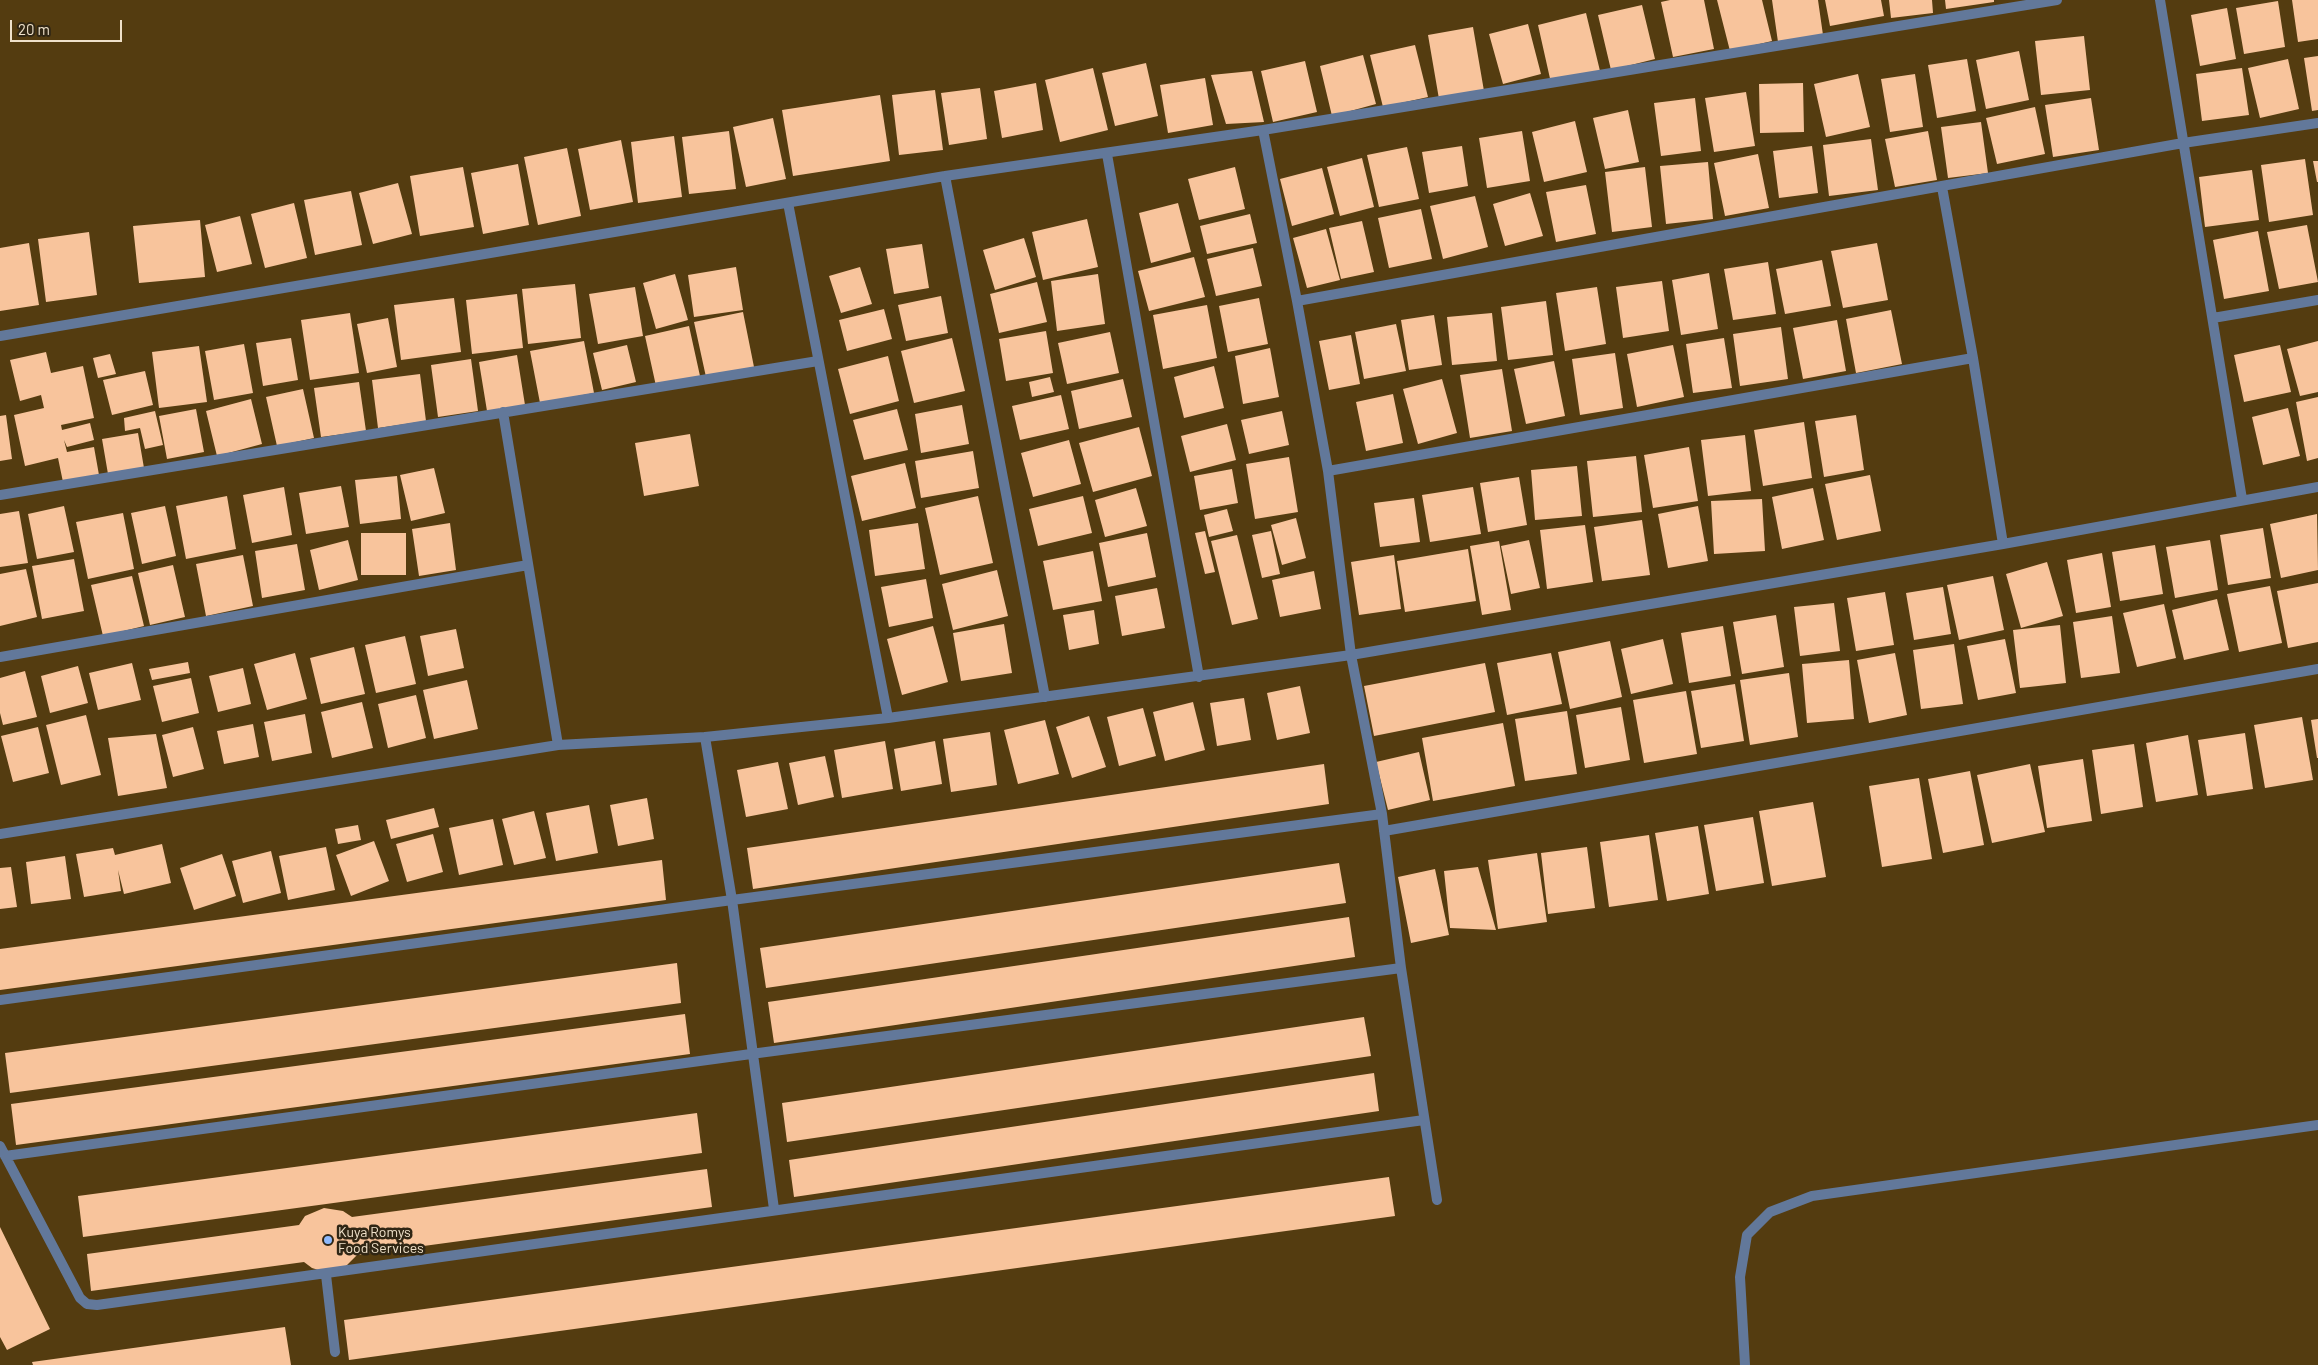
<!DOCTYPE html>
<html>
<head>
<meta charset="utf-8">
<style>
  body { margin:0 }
  #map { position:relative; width:2318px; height:1365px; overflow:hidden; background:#543c10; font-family:Barlow,sans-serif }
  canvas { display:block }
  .scale { position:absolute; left:10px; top:20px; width:112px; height:22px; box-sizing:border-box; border:2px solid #efe1ca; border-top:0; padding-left:6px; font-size:15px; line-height:18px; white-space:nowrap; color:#efe1ca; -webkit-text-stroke:4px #302614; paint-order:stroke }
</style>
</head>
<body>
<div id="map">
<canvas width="2318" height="1365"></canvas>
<div class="scale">20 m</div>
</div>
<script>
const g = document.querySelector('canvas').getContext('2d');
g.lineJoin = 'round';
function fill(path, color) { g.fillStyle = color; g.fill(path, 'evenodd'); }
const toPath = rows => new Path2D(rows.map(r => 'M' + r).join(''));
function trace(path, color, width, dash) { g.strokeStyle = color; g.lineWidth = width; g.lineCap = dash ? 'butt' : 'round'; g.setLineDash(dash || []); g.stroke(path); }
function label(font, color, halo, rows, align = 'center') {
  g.font = font + ' Barlow,sans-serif'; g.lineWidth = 5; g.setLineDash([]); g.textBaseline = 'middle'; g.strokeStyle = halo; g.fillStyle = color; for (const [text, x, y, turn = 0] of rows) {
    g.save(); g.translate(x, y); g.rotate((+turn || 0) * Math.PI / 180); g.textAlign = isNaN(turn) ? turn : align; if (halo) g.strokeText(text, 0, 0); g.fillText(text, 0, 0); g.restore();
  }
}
const building = toPath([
  [1670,0,1704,0,1714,49,1673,57,1661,2],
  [1717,0,1762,0,1772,41,1730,51],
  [1772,0,1818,0,1823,35,1778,42],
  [1825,0,1881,0,1884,16,1830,26],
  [1889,0,1932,0,1933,13,1891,18],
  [1945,0,1994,0,1994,2,1946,9],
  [2292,0,2318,0,2318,39,2298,42],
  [2278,1,2285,47,2244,54,2236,8],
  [1642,5,1655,59,1611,70,1598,15],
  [2227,8,2236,59,2200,66,2191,15],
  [1586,13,1600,71,1551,83,1538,25],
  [1528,24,1541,74,1503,84,1489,34],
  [1473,27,1484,91,1439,99,1428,35],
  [2084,36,2090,90,2041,95,2035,41],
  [1415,45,1428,97,1383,107,1370,55],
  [2019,51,2029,100,1986,109,1976,60],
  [1363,55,1376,104,1332,116,1320,66],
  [2318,56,2318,110,2312,111,2304,58],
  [1967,59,1976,111,1937,118,1928,65],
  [2288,59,2299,109,2260,118,2248,68],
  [1305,61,1317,112,1273,122,1261,71],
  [1146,63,1158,116,1115,126,1102,73],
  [1093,68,1108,130,1060,142,1045,80],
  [2242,68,2249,115,2202,121,2196,74],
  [1252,71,1264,122,1226,124,1211,75],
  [1858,74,1870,127,1826,137,1814,84],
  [1915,74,1923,127,1890,132,1881,79],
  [1205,78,1213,125,1168,133,1160,85],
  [1036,83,1043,130,1002,138,994,91],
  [1803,83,1804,132,1760,133,1759,84],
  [980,88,987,139,949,145,941,93],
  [935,90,943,150,899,155,892,95],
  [1746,92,1755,146,1714,152,1705,98],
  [880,95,890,161,793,176,782,110],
  [1695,98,1701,151,1661,156,1654,103],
  [2091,98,2099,150,2053,157,2045,105],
  [2035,107,2045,154,1997,164,1986,118],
  [1628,110,1639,162,1605,169,1593,118],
  [773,118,786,179,746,187,733,127],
  [1575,121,1587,172,1544,182,1532,132],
  [1981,122,1988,173,1948,178,1941,127],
  [729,131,736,189,689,194,682,137],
  [1522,131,1530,181,1487,188,1479,138],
  [1928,131,1937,180,1895,187,1885,139],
  [674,136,682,197,638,203,631,142],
  [1871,139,1878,190,1829,196,1823,145],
  [621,140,633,202,590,210,578,149],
  [1462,146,1468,186,1429,193,1422,152],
  [1812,146,1818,193,1779,198,1773,151],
  [1407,147,1419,199,1379,207,1367,155],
  [567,148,581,216,538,225,524,157],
  [1758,154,1769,208,1725,216,1714,163],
  [1362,158,1374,207,1340,216,1327,167],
  [2305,159,2313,215,2269,222,2261,165],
  [2313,161,2318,161,2318,182,2317,182],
  [1708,162,1713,219,1666,224,1660,166],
  [518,164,529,225,483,234,471,173],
  [463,167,474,227,420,236,410,176],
  [1235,167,1245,209,1199,220,1188,179],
  [1645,167,1652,227,1612,232,1605,172],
  [1322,168,1334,214,1292,226,1280,179],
  [2252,170,2259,220,2205,227,2199,177],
  [398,183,412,234,373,244,359,193],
  [1586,185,1596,234,1556,242,1546,192],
  [351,191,362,245,315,255,304,200],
  [1530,193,1543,236,1505,246,1493,204],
  [1475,196,1488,247,1443,259,1430,206],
  [294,203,307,258,265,268,251,214],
  [1178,203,1191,252,1151,263,1139,213],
  [1421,209,1432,259,1389,268,1378,218],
  [1250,214,1257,243,1207,254,1200,226],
  [240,216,252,264,217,272,205,225],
  [1087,219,1098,267,1043,280,1032,232],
  [200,220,205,277,139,283,133,226],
  [1362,221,1374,272,1341,279,1329,228],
  [2307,225,2318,282,2279,289,2267,232],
  [1326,229,1340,280,1307,288,1293,238],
  [2258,231,2269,291,2224,299,2213,240],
  [89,232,97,295,46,302,38,239],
  [1024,238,1036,277,995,290,983,250],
  [29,243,39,305,0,311,0,248],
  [1877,243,1888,300,1843,308,1831,251],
  [922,244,929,288,894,294,886,249],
  [1253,248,1262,286,1216,296,1207,259],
  [1194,257,1205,297,1149,311,1138,271],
  [1822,260,1831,306,1785,314,1776,269],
  [1768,262,1776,314,1733,320,1724,269],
  [736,267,743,310,694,317,688,275],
  [860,267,872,304,841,313,829,276],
  [1709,273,1718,329,1681,335,1672,280],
  [675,274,688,320,656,329,643,283],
  [1098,274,1105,324,1057,331,1051,281],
  [1662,281,1669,331,1623,338,1616,287],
  [1037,282,1047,322,999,333,990,294],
  [575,284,581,338,528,344,522,289],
  [635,287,643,336,598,344,589,294],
  [1597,287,1606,344,1565,351,1556,293],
  [517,294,523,348,472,354,466,300],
  [941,296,948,333,906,341,898,305],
  [454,298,461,352,401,360,394,305],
  [1259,298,1268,344,1228,352,1219,306],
  [1546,301,1553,355,1508,360,1501,307],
  [1207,305,1217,358,1163,369,1153,315],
  [884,309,892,339,847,351,839,320],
  [1891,310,1902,364,1856,373,1846,319],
  [743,312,754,367,706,377,694,322],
  [350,313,359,373,310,380,301,320],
  [1492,313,1497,361,1452,365,1447,317],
  [1434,315,1442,365,1409,370,1401,320],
  [388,318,397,367,367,373,357,324],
  [1837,320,1846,371,1803,379,1793,328],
  [1396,324,1406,371,1364,379,1355,332],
  [689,326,700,376,656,386,645,336],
  [1781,327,1788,379,1740,386,1733,334],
  [1046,331,1053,373,1006,381,999,339],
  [1110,332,1119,373,1067,384,1058,343],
  [1351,335,1360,384,1329,390,1319,341],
  [291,338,298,380,263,386,256,343],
  [952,338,965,391,914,403,901,351],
  [1724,338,1732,388,1693,393,1686,344],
  [584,341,594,393,540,403,530,351],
  [2318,341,2318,392,2300,396,2287,349],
  [244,344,253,393,214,400,205,351],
  [627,345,636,382,602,390,593,353],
  [1673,345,1684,397,1637,407,1627,354],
  [2280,345,2291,392,2244,402,2234,355],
  [199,346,207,402,159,408,152,352],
  [1270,348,1279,397,1243,404,1235,356],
  [46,352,51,373,83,366,94,418,61,425,62,430,90,423,94,440,67,447,64,440,67,452,94,447,99,475,63,482,58,458,25,466,14,415,44,408,41,395,20,401,10,360],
  [1615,353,1623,408,1580,415,1572,359],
  [110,354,116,374,98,378,93,358],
  [517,355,525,405,487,411,479,362],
  [888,356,899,401,850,414,838,369],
  [471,359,478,411,438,417,431,365],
  [1554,361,1565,416,1526,424,1514,369],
  [1214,366,1224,408,1184,418,1174,377],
  [1502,369,1512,431,1470,438,1460,375],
  [145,371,153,405,112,415,103,380],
  [420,374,426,421,378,428,372,380],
  [1050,377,1054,392,1032,397,1029,382],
  [1123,379,1132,417,1079,429,1071,391],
  [1442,379,1457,433,1418,444,1403,389],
  [359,382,366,431,321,437,314,388],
  [303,389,314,438,277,446,266,397],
  [1393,394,1403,443,1366,451,1356,402],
  [1061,395,1069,429,1020,440,1012,406],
  [2318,397,2318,458,2307,461,2296,402],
  [251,399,262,444,217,456,206,411],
  [962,405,969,444,921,453,915,414],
  [2288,408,2300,456,2263,465,2252,417],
  [196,409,204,452,167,459,159,416],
  [897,409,908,450,864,460,853,420],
  [155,411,163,445,145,449,140,428,125,431,124,418],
  [1282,411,1289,445,1249,454,1241,420],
  [6,415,12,459,0,461,0,416],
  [1856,415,1864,470,1824,477,1815,421],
  [1804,422,1812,478,1763,486,1754,430],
  [1227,424,1236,460,1190,472,1181,436],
  [1139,427,1152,476,1093,492,1079,443],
  [138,433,144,468,108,474,102,439],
  [690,434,699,486,644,496,635,443],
  [1745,435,1751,491,1708,496,1701,440],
  [1069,440,1081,484,1033,497,1021,453],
  [1689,447,1698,501,1653,508,1644,455],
  [973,451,979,488,921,498,915,461],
  [1636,456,1642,512,1593,517,1587,461],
  [1289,457,1298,512,1255,519,1246,464],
  [905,463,916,508,862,521,851,476],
  [1577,466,1582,516,1535,520,1531,470],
  [434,468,445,513,411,521,400,475],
  [1232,469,1238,503,1200,510,1194,476],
  [1870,475,1881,531,1837,540,1825,484],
  [397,476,401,519,360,524,355,480],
  [1519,477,1527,525,1488,532,1480,483],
  [341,486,349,527,306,534,299,493],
  [284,487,292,535,252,543,243,495],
  [1473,487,1481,534,1430,542,1422,495],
  [1136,488,1147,526,1105,537,1095,500],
  [1813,488,1824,540,1782,549,1772,497],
  [227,496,236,549,186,559,176,506],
  [978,496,993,563,940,575,925,508],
  [1083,496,1092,533,1038,546,1029,509],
  [1414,498,1420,542,1380,547,1374,503],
  [1762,499,1765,551,1714,554,1711,501],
  [64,506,74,552,37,559,28,514],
  [165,506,176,556,142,564,131,513],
  [1698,506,1708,561,1668,568,1658,514],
  [1227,509,1233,531,1209,537,1204,515],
  [19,511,28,563,0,567,0,514],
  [123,513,134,569,88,579,76,522],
  [2317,514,2318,570,2281,578,2270,524],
  [1296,518,1306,558,1282,565,1271,525],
  [1642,520,1650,575,1602,581,1594,527],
  [450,523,456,570,419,576,412,529],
  [918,523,925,569,875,576,869,530],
  [1585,525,1593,582,1547,589,1540,530],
  [2263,528,2271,578,2228,585,2220,535],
  [1205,531,1215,572,1205,574,1195,533],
  [1271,531,1280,574,1262,578,1252,535],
  [361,533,406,533,406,575,361,575],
  [1147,533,1156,577,1108,587,1099,543],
  [1237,535,1258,619,1232,625,1211,541],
  [348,540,358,580,319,590,310,550],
  [1529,540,1540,588,1511,594,1501,546],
  [2210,540,2218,590,2175,598,2166,547],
  [1499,541,1511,610,1482,615,1470,546],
  [297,544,305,590,262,598,255,551],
  [2155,545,2163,594,2120,601,2112,552],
  [1468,549,1476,601,1405,612,1397,561],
  [1093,551,1102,601,1053,610,1043,561],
  [2102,553,2111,607,2076,613,2067,560],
  [243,555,253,606,206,616,196,564],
  [1394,555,1401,609,1359,615,1351,562],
  [74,559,84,611,42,619,32,566],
  [2047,562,2063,616,2021,628,2006,574],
  [173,565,185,617,150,625,138,573],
  [26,569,37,617,0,626,0,574],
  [997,570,1008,616,953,630,942,584],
  [1314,571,1321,609,1280,617,1272,580],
  [132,576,144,626,103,636,91,585],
  [1993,576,2004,630,1959,640,1947,585],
  [926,579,933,618,889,627,881,587],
  [2318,583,2318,642,2288,648,2277,591],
  [2270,586,2282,643,2239,652,2227,594],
  [1943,587,1951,634,1914,640,1906,593],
  [1157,588,1165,628,1122,636,1115,596],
  [1885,592,1894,645,1856,651,1847,598],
  [2217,599,2229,650,2184,660,2172,610],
  [1834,603,1840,651,1800,656,1794,607],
  [2164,604,2176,658,2137,667,2123,613],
  [1094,610,1099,644,1069,650,1063,615],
  [1776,615,1784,667,1742,674,1733,622],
  [2112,616,2120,673,2081,678,2073,622],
  [1004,624,1012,673,961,681,953,633],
  [2060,625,2066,683,2020,688,2013,630],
  [933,626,948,682,902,695,887,639],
  [1723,626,1731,676,1689,683,1681,633],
  [456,629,464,668,428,676,420,636],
  [405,636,416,684,376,693,365,645],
  [1663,639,1673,684,1631,694,1621,649],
  [2005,639,2016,693,1978,700,1967,646],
  [1610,641,1622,697,1570,709,1558,652],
  [1954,644,1963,704,1921,709,1913,650],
  [354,647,365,694,321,704,310,658],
  [295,653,307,699,267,710,254,664],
  [1551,653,1562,704,1507,715,1497,663],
  [1895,653,1907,715,1869,723,1857,660],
  [1849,660,1854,719,1807,723,1802,664],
  [188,662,190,673,152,680,149,669],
  [132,663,141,700,98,710,89,673],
  [1485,663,1495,712,1374,736,1364,686],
  [78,666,88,703,50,713,41,676],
  [243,668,251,704,218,712,209,676],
  [25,671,37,717,3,725,0,713,0,678],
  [1789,673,1798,737,1750,745,1740,680],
  [191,678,199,713,162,722,153,686],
  [467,680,478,729,434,739,423,690],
  [1735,684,1744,741,1701,748,1691,691],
  [1300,686,1310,733,1277,740,1267,693],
  [1686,691,1697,754,1644,763,1633,700],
  [416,695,426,738,388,748,378,704],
  [1244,698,1251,740,1217,746,1210,703],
  [362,702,373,748,332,758,321,712],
  [1193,702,1205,750,1165,761,1153,712],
  [1621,707,1630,760,1585,768,1576,715],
  [1143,708,1156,756,1119,766,1107,717],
  [1567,711,1577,774,1525,781,1515,719],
  [305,714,312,753,272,761,264,722],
  [86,715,101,775,61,785,46,725],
  [1089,716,1106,767,1072,778,1056,727],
  [2302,717,2313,780,2265,788,2254,725],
  [2318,719,2318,758,2317,758,2311,720],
  [1045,720,1059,774,1018,784,1004,730],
  [1503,723,1515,786,1433,801,1422,738],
  [253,724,259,757,224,764,217,731],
  [38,727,49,773,13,782,1,736],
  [193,727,204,769,173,777,162,735],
  [990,732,997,785,951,792,943,739],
  [2245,733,2253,789,2207,796,2198,740],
  [156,734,167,788,118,796,108,738],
  [2188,735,2198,795,2156,802,2146,743],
  [885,741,893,789,842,798,834,750],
  [935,741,942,784,901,791,894,749],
  [2134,744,2143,807,2101,814,2092,750],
  [1419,752,1430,800,1388,810,1376,762],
  [825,756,834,797,798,805,789,763],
  [2083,759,2092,821,2047,828,2038,766],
  [778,762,788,809,746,817,737,770],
  [1324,764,1329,804,753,889,747,848],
  [2030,764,2045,832,1992,843,1977,775],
  [1970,771,1984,845,1943,853,1928,779],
  [1919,778,1932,859,1882,867,1869,786],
  [647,798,654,839,618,846,610,805],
  [1813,802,1826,877,1772,886,1759,811],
  [589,805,598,853,556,861,546,813],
  [434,808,439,827,391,839,386,820],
  [534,811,546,858,514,865,502,819],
  [1753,817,1764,883,1716,891,1704,825],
  [493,819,503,865,459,875,449,828],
  [358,825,361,840,338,844,335,829],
  [1698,826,1709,894,1667,901,1655,833],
  [433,834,443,872,407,882,396,844],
  [1649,835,1658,900,1609,907,1600,842],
  [374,841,389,881,351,896,336,855],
  [162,844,171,883,124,894,118,870,121,891,84,897,76,854,113,848,115,855],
  [326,847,335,890,288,900,279,856],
  [1587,847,1595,908,1548,914,1541,853],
  [271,851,281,893,243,903,232,861],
  [1537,853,1547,922,1498,929,1488,860],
  [222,854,236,896,194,910,180,868],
  [65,856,71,899,31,904,26,862],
  [662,860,666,900,0,990,0,949],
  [1339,863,1346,903,766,988,760,948],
  [11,867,17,907,0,909,0,868],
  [1478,867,1496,930,1450,928,1444,871],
  [1435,869,1449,935,1411,943,1398,877],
  [1349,917,1355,957,774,1043,768,1002],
  [677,963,681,1003,10,1093,5,1053],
  [685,1014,690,1054,16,1145,11,1104],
  [1364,1017,1371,1056,787,1142,782,1103],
  [1374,1073,1379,1111,794,1197,789,1160],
  [697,1113,702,1153,83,1237,78,1196],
  [707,1169,712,1207,357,1255,342,1270,325,1272,312,1268,304,1262,91,1291,87,1254,299,1225,305,1216,324,1208,343,1211,352,1217],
  [1389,1177,1395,1216,349,1360,344,1320],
  [0,1227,50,1329,7,1350,0,1337],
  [285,1327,291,1365,33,1365,32,1362]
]);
const service = toPath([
  [1745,1365,1740,1277,1747,1235,1770,1212,1812,1196,2318,1125]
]);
const minor = toPath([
  [2160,0,2242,499],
  [1263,130,1297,301,1328,471,1351,655,1382,814,1401,968,1437,1200],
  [1107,154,1199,677],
  [945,176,1045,697],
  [1942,187,1973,358,2003,544],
  [788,203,888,718],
  [1297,301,2183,143,2318,123],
  [2213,318,2318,300],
  [0,336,945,176,1263,130,2057,0],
  [503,412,558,745],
  [1328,471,1973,358],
  [0,495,818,361],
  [0,657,528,565],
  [705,737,732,900,774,1209],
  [1384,831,2318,669],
  [0,834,558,745,705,737,888,718,1351,655,2003,544,2318,487],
  [0,1000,732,900,1382,814],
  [0,1146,80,1298,87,1304,97,1305,1424,1120],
  [5,1156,751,1054,1401,968],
  [326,1275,335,1352]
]);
const markers = [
  [328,1240,5,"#8eb9fc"]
];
const poiNames = [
  ["Kuya Romys",338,1232],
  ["Food Services",338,1248]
];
fill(building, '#f8c49c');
trace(service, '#62789a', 10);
trace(minor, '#62789a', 10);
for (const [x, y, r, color] of markers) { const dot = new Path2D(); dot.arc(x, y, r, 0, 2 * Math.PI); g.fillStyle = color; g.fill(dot); trace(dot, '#302614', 2); }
label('14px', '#efe1ca', '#302614', poiNames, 'left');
</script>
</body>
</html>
